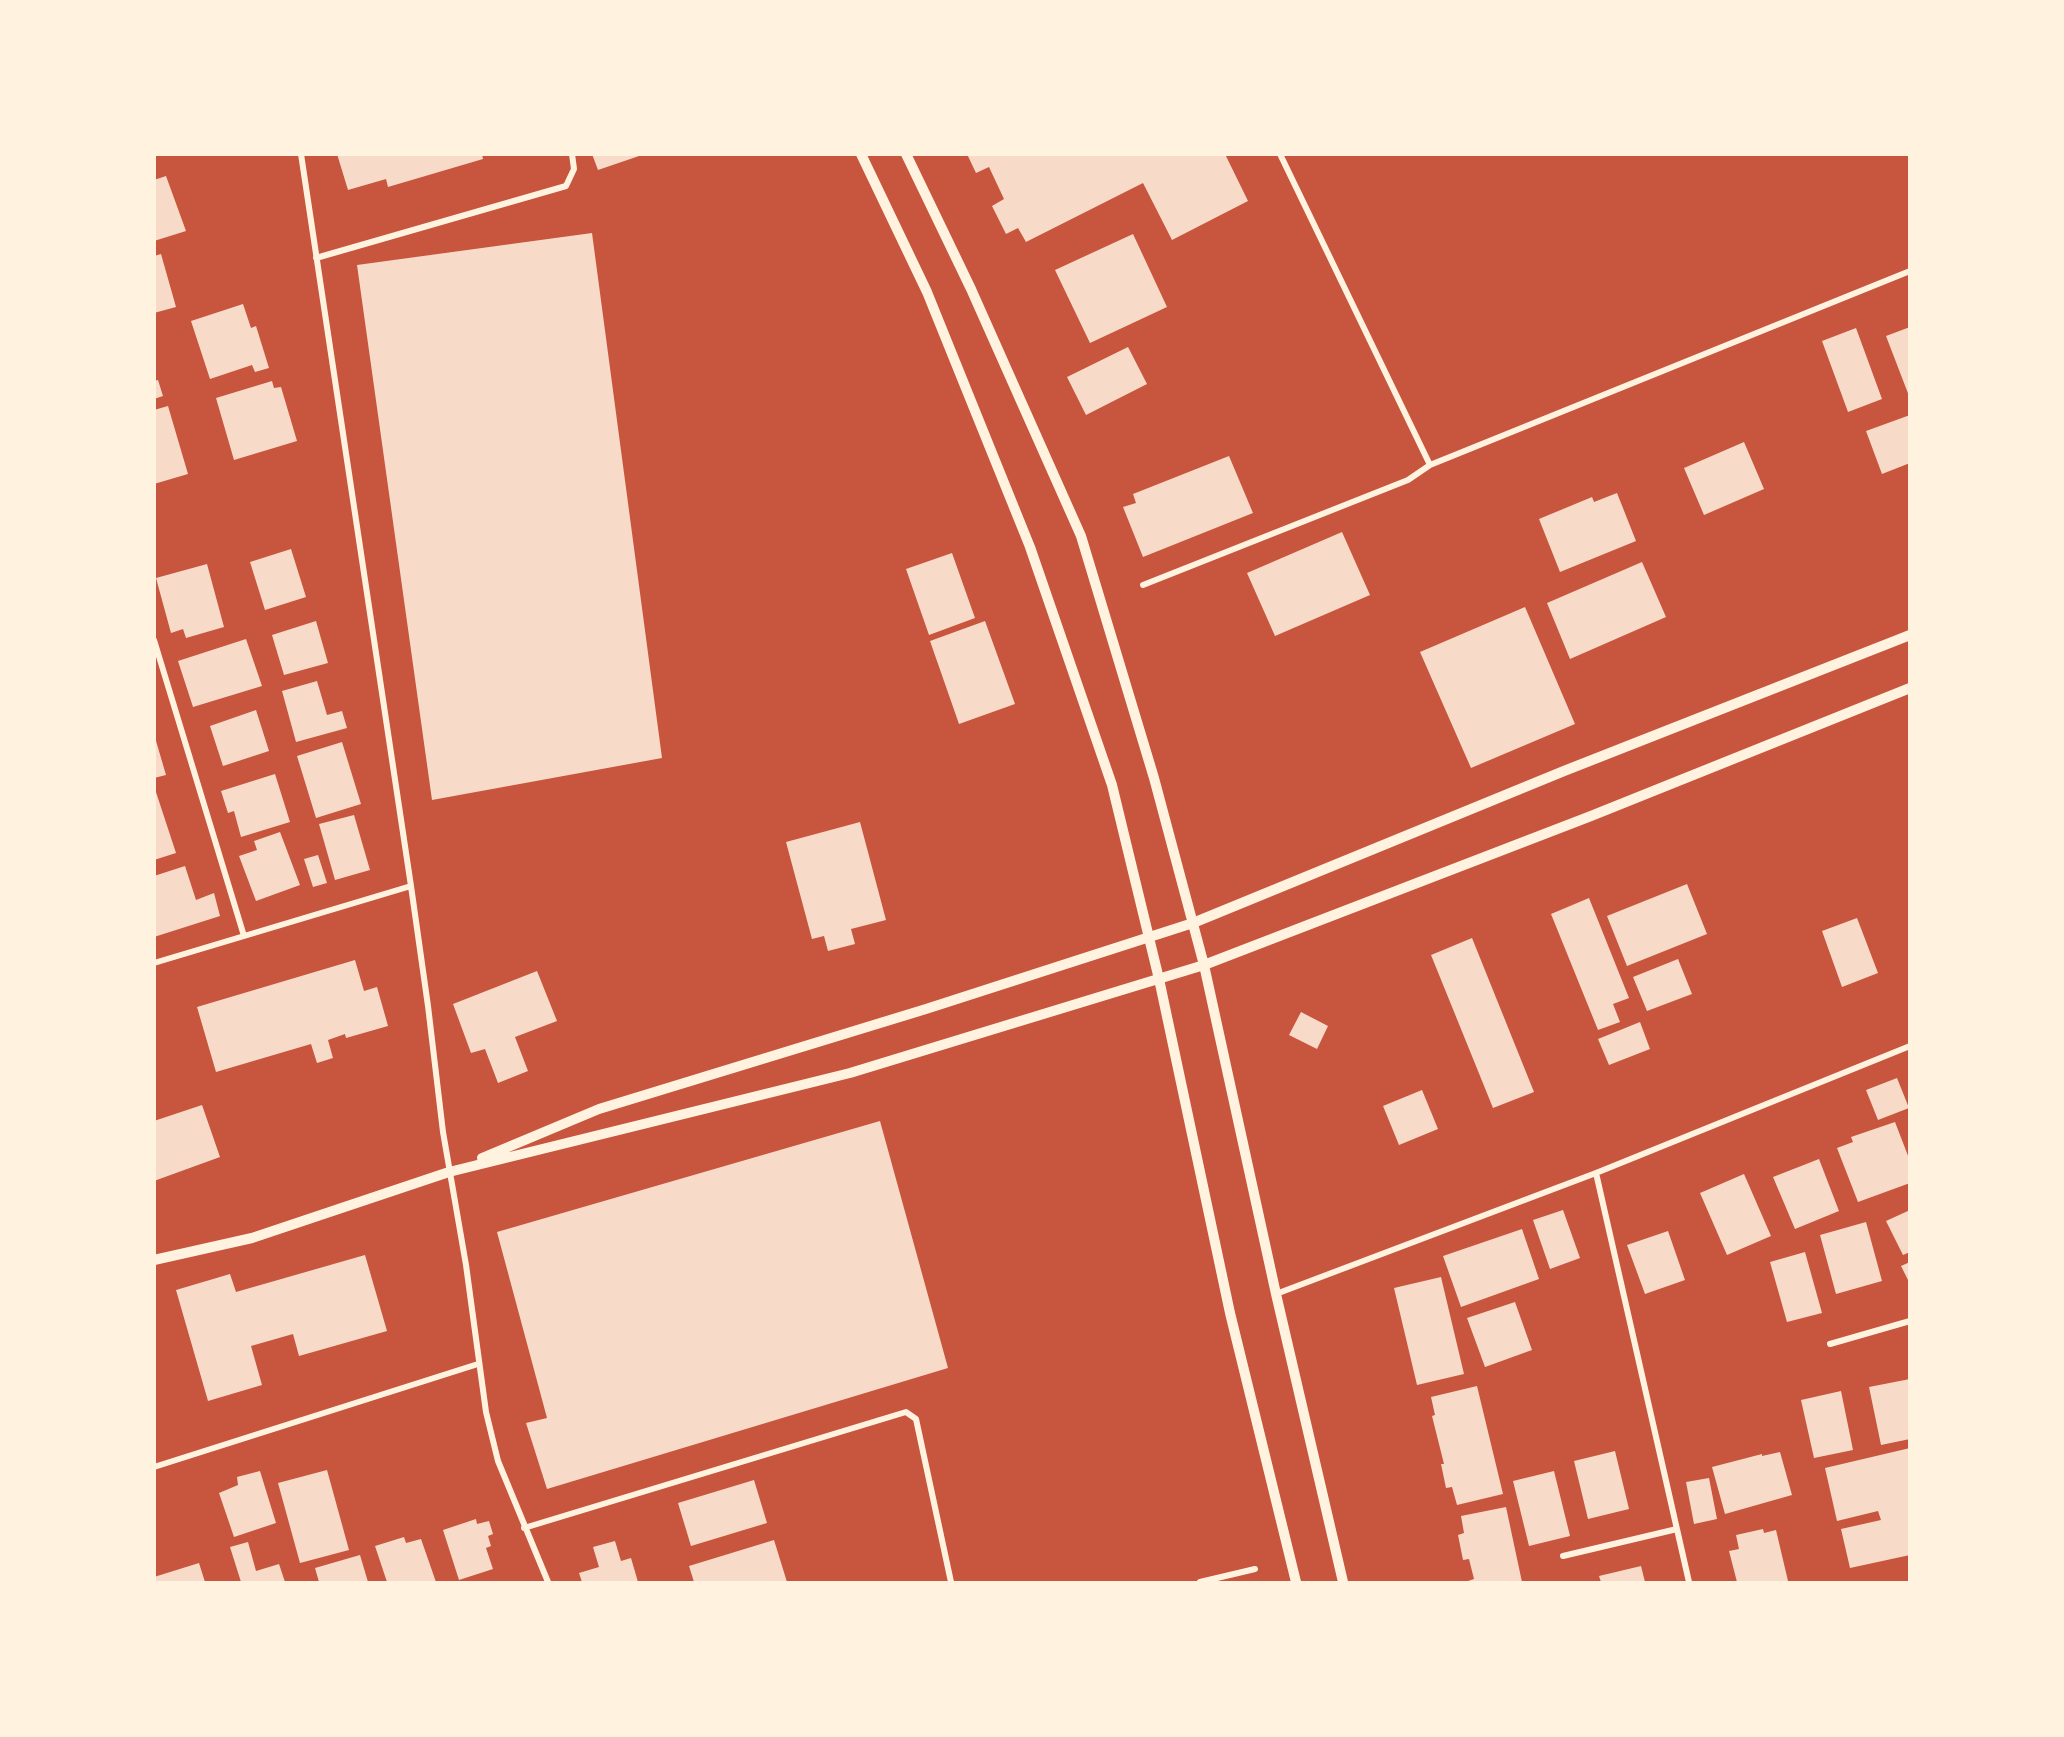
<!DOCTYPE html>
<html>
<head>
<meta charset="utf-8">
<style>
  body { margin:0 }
  #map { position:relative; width:2064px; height:1737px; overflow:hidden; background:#c8553d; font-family:"Open Sans",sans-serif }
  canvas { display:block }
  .frame { position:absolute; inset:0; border:156px solid #fff3e0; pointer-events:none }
</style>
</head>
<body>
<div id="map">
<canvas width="2064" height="1737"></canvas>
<div class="frame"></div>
</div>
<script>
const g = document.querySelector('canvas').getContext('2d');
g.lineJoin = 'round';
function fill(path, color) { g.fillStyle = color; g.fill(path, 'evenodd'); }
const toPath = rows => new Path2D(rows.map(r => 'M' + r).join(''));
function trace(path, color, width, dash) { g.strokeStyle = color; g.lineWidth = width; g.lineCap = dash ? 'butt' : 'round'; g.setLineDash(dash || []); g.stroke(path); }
const building = toPath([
  [337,154,482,154,483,159,388,187,386,179,348,190],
  [592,154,642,154,642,155,598,170],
  [967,154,1225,154,1248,201,1172,240,1143,183,1026,242,1018,228,1006,234,992,206,1004,199,989,167,976,173],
  [166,176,186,231,154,241,154,180],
  [592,233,662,758,432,800,357,265],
  [1133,234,1167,307,1090,343,1055,270],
  [161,254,176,307,154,313,154,256],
  [243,304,251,328,256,326,269,368,255,372,252,365,210,379,191,321],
  [1910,327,1910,396,1909,396,1886,336],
  [1856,328,1882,399,1848,412,1822,341],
  [1128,347,1147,384,1086,415,1067,377],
  [158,380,163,396,154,399,154,381],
  [272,381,274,388,281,387,297,441,234,460,216,398],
  [168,406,188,474,154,484,154,410],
  [1910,415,1910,463,1882,474,1866,431],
  [1744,442,1764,489,1704,515,1684,468],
  [1229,456,1253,513,1143,557,1123,507,1136,503,1133,494],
  [1617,493,1636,541,1560,572,1539,519,1592,497,1594,502],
  [1342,532,1370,595,1275,636,1247,573],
  [291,549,306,597,265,610,250,562],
  [952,553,975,618,929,635,906,569],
  [1642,562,1666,617,1570,659,1547,603],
  [207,564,224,627,186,638,183,629,171,633,156,578],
  [1525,607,1575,724,1471,768,1420,652],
  [316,621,328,663,284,675,272,635],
  [985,621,1015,704,959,724,930,641],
  [246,639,262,686,193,707,178,661],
  [317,681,327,715,342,711,347,728,296,742,282,691],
  [256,710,269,751,223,766,210,726],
  [154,734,166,775,154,778],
  [342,742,361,804,316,818,297,756],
  [275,774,290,822,241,837,234,811,228,813,221,791],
  [154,786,176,853,154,860],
  [354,815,370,870,335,880,319,824],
  [860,822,886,920,851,929,855,944,828,951,824,936,812,939,786,842],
  [280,832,300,885,256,901,239,856,257,850,254,841],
  [318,855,327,883,313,887,304,859],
  [185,866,196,900,214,893,220,916,154,937,154,876],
  [1687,884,1707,934,1627,966,1607,916],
  [1589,898,1629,998,1613,1004,1620,1022,1598,1030,1551,914],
  [1857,918,1878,973,1842,987,1822,931],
  [1472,938,1534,1092,1493,1108,1431,955],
  [1678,959,1692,994,1647,1011,1633,977],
  [355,960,364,991,377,987,388,1026,346,1038,345,1034,328,1040,333,1058,317,1063,311,1044,216,1072,197,1007],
  [537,971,557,1021,515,1037,528,1071,498,1083,485,1049,471,1053,453,1004],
  [1301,1012,1328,1026,1317,1049,1289,1035],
  [1640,1022,1650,1049,1609,1065,1598,1039],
  [1897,1078,1909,1108,1878,1120,1866,1090],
  [1422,1090,1438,1129,1399,1145,1383,1106],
  [202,1105,220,1157,154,1181,154,1121],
  [880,1121,948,1368,547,1489,526,1423,547,1418,497,1232],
  [1895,1122,1910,1161,1910,1183,1858,1202,1837,1148,1853,1142,1851,1137],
  [1819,1159,1839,1211,1795,1229,1773,1177],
  [1744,1174,1771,1236,1727,1255,1700,1193],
  [1563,1210,1580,1258,1550,1269,1533,1220],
  [1910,1210,1910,1252,1903,1255,1886,1221],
  [1866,1222,1882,1281,1836,1294,1820,1235],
  [1522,1229,1539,1279,1461,1307,1443,1256],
  [1668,1231,1685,1280,1645,1294,1627,1245],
  [1805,1252,1822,1313,1787,1322,1770,1262],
  [365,1255,387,1331,299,1356,293,1334,251,1346,262,1385,208,1401,176,1290,230,1274,236,1292],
  [1910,1262,1910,1284,1901,1266],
  [1441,1277,1464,1374,1417,1385,1394,1288],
  [1515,1302,1532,1350,1485,1367,1467,1318],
  [1910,1379,1910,1439,1881,1445,1869,1387],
  [1477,1386,1503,1494,1457,1505,1452,1487,1446,1488,1441,1464,1444,1464,1432,1416,1435,1415,1431,1397],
  [1841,1391,1853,1450,1814,1458,1801,1400],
  [1910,1448,1910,1555,1850,1568,1841,1529,1881,1520,1878,1511,1837,1521,1825,1468],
  [1615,1451,1629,1509,1588,1519,1574,1461],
  [1780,1452,1792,1495,1725,1514,1712,1467,1762,1454,1762,1456],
  [327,1470,349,1550,300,1563,278,1483],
  [260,1471,276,1523,234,1537,219,1493,238,1485,237,1477],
  [1554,1471,1570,1536,1529,1546,1513,1481],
  [1709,1478,1717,1519,1694,1524,1686,1482],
  [754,1480,767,1523,691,1546,678,1503],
  [1506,1507,1522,1582,1465,1582,1474,1579,1469,1559,1463,1560,1458,1535,1464,1533,1461,1516],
  [476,1519,477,1524,489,1521,493,1534,488,1536,491,1546,486,1548,493,1569,459,1580,443,1530],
  [1763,1529,1764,1533,1776,1530,1788,1581,1737,1582,1729,1551,1739,1549,1736,1535],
  [404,1537,406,1543,421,1539,436,1582,387,1582,375,1546],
  [774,1540,787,1582,694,1582,689,1566],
  [615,1541,621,1561,631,1558,638,1582,582,1582,579,1573,599,1567,593,1547],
  [248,1542,256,1571,279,1564,285,1582,241,1582,230,1547],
  [360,1555,368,1582,319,1582,315,1568],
  [199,1563,205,1582,154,1582,154,1577],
  [1641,1566,1645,1582,1601,1582,1599,1576]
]);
const minor = toPath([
  [301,154,411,886,428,1006,443,1132,466,1265,486,1412,498,1461,548,1582],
  [1280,154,1430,465,1910,271],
  [316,258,566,186,574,169,572,154],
  [1143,585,1408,480,1430,465],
  [154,640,244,936],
  [154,963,411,886],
  [1596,1173,1689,1582],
  [1276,1294,1596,1173,1910,1046],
  [1830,1344,1910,1321],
  [154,1467,478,1364],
  [524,1528,906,1412,916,1419,951,1582],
  [1563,1556,1677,1529],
  [1200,1582,1255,1569]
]);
const tertiary = toPath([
  [861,154,927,292,1030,547,1112,785,1159,979,1230,1313,1296,1582],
  [906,154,971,289,1081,536,1154,778,1204,965,1276,1294,1343,1582],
  [482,1158,599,1109,926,1009,1193,923,1564,771,1910,635],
  [154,1260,252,1238,449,1172,850,1073,1204,965,1591,816,1910,688]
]);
fill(building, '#f7dbc8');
trace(minor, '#fff3e0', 6);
trace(tertiary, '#fff3e0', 10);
</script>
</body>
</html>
